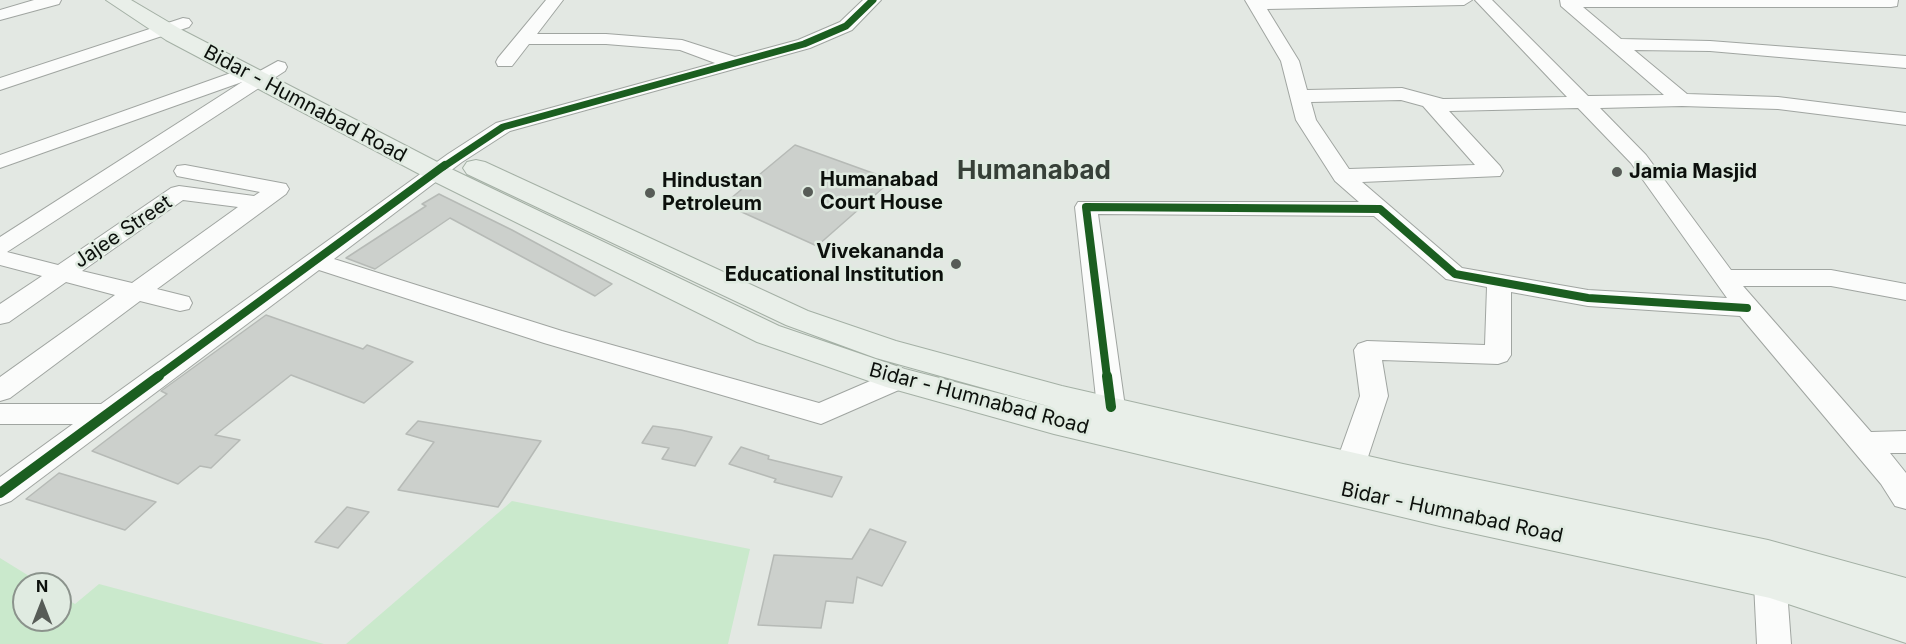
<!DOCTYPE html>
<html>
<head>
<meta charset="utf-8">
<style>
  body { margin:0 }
  #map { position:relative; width:1906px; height:644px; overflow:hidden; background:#e3e8e3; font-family:Inter,sans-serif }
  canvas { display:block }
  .north { position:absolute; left:12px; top:572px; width:60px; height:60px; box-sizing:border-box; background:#e0ebe1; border:2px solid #8b938c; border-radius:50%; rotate:0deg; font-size:16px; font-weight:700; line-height:24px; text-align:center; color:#0c100c }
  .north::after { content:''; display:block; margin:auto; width:21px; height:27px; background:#575c57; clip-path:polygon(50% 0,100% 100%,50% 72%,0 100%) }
</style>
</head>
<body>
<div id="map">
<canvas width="1906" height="644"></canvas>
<div class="north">N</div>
</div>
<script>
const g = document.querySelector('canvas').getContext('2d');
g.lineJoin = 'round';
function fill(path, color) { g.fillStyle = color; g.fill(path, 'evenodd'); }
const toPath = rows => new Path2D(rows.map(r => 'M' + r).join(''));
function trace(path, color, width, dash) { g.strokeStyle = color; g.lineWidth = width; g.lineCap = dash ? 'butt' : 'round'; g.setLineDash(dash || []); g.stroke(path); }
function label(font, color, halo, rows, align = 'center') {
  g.font = font + ' Inter,sans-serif'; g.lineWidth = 5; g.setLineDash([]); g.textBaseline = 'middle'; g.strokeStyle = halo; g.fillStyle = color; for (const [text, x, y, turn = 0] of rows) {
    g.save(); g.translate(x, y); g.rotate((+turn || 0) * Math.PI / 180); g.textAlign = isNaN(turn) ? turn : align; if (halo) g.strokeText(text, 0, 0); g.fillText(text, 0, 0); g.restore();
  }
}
const green = toPath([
  [512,501,750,549,728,644,346,644],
  [0,558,42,584,24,584,24,620,60,620,60,595,75,604,99,584,324,644,0,644]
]);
const building = toPath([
  [795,145,892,180,817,246,724,204,795,145],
  [439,194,512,230,612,284,595,296,450,218,375,269,346,258,426,206,422,204,439,194],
  [266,315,363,349,367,345,413,362,364,403,291,375,215,435,240,440,211,468,200,466,178,484,92,451,167,394,161,391,266,315],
  [418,421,541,441,498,507,398,490,434,442,406,434,418,421],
  [653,426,681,430,712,437,695,466,662,459,669,448,642,443,653,426],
  [741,447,769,456,768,459,842,477,832,497,774,482,776,479,729,464,741,447],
  [59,473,156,502,125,530,26,499,59,473],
  [347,507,369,512,338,548,315,542,347,507],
  [870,529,906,542,882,586,857,577,853,603,826,601,821,628,758,625,774,555,852,559,870,529]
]);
const minor = toPath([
  [34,0,61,0,59,4,0,20,0,10,34,0],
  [546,0,563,0,537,34,606,34,682,40,735,57,798,40,840,22,863,0,881,0,852,30,810,48,510,131,462,162,334,259,562,331,819,403,898,369,908,372,912,379,908,386,821,424,544,343,319,270,11,501,0,505,0,477,73,424,0,424,0,404,101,404,448,154,496,123,715,63,680,50,606,44,529,44,512,66,498,66,496,62,498,58,546,0],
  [1245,0,1472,0,1464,5,1267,9,1299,61,1307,90,1402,88,1443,99,1567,97,1475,0,1492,0,1588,96,1664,95,1561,6,1560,0,1898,0,1897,6,1891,7,1583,7,1621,39,1710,41,1906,56,1906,68,1710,51,1634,50,1687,94,1778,97,1906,113,1906,125,1778,109,1682,106,1600,108,1646,155,1731,270,1831,270,1906,284,1906,300,1831,286,1743,286,1871,432,1906,431,1906,453,1890,453,1906,473,1906,509,1895,506,1881,484,1740,316,1588,306,1511,292,1511,355,1507,361,1498,364,1382,360,1388,396,1365,466,1360,474,1350,477,1340,474,1335,466,1360,396,1354,350,1358,344,1367,341,1485,345,1487,287,1446,279,1374,216,1098,214,1125,407,1121,414,1111,417,1101,414,1097,407,1075,207,1078,202,1359,202,1335,181,1296,120,1281,61,1245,0],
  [1401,100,1423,106,1475,165,1349,169,1316,120,1311,102,1401,100],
  [1578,108,1631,163,1727,298,1588,290,1462,268,1362,182,1500,176,1503,171,1500,166,1449,111,1578,108],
  [183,18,189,19,192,23,189,27,0,90,0,78,183,18],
  [278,61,285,63,287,67,285,71,7,252,58,265,171,188,179,186,254,196,260,192,177,176,174,171,177,166,185,165,286,184,289,189,286,194,157,289,189,297,192,303,189,309,180,311,140,301,10,398,0,401,0,377,115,295,66,282,9,322,0,324,0,304,42,276,0,265,0,237,242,82,0,168,0,155,242,69,249,67,258,72,278,61],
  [183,200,238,207,132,283,82,271,183,200],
  [1769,550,1780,553,1785,563,1791,644,1757,644,1753,563,1758,553,1769,550]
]);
const major = toPath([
  [106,0,131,0,182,30,445,166,779,326,905,369,1055,408,876,358,786,325,467,174,463,168,467,162,476,160,485,162,808,311,896,341,1062,386,1403,464,1768,540,1906,578,1906,643,1770,598,1444,527,1054,434,886,387,757,342,427,178,166,40,106,0]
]);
const cyclewayFar2 = toPath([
  [443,167,503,127,804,44,846,26,873,0]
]);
const cyclewayFar1 = toPath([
  [157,377,445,165],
  [1107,377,1086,207,1380,209,1455,274,1588,298,1747,308]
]);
const cycleway = toPath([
  [1107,376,1111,407],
  [0,493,159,376]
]);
const markers = [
  [1617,172,6,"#575c57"],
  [808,192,6,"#575c57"],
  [650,193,6,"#575c57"],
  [956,264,6,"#575c57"]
];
const streetNames = [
  ["Bidar - Humnabad Road",305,104,28],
  ["Jajee Street",123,232,-34],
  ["Bidar - Humnabad Road",979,399,15],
  ["Bidar - Humnabad Road",1452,513,12]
];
const poiNames = [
  ["Jamia Masjid",1629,172],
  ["Humanabad",820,180],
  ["Court House",820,203],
  ["Hindustan",662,181],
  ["Petroleum",662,204],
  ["Vivekananda",944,252,"right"],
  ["Educational Institution",944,275,"right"]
];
const districtNames = [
  ["Humanabad",1034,171]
];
fill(green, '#cae9cc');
fill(building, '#ccd0cc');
trace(building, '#b6bab6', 1.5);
trace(minor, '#a0a5a1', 2);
trace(major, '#a4b0a5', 2);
fill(minor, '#fbfcfb');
fill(major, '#e9efe9');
trace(cyclewayFar2, '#1b5e20', 7);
trace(cyclewayFar1, '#1b5e20', 8);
trace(cycleway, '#1b5e20', 10);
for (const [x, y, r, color] of markers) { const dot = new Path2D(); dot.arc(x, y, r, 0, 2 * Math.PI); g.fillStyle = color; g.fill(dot); trace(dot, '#e0ebe1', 2); }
label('20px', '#0c100c', '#e0ebe1', streetNames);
label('bold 20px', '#0c100c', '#e0ebe1', poiNames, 'left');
label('bold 26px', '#374038', '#e0ebe1', districtNames);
</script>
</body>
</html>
